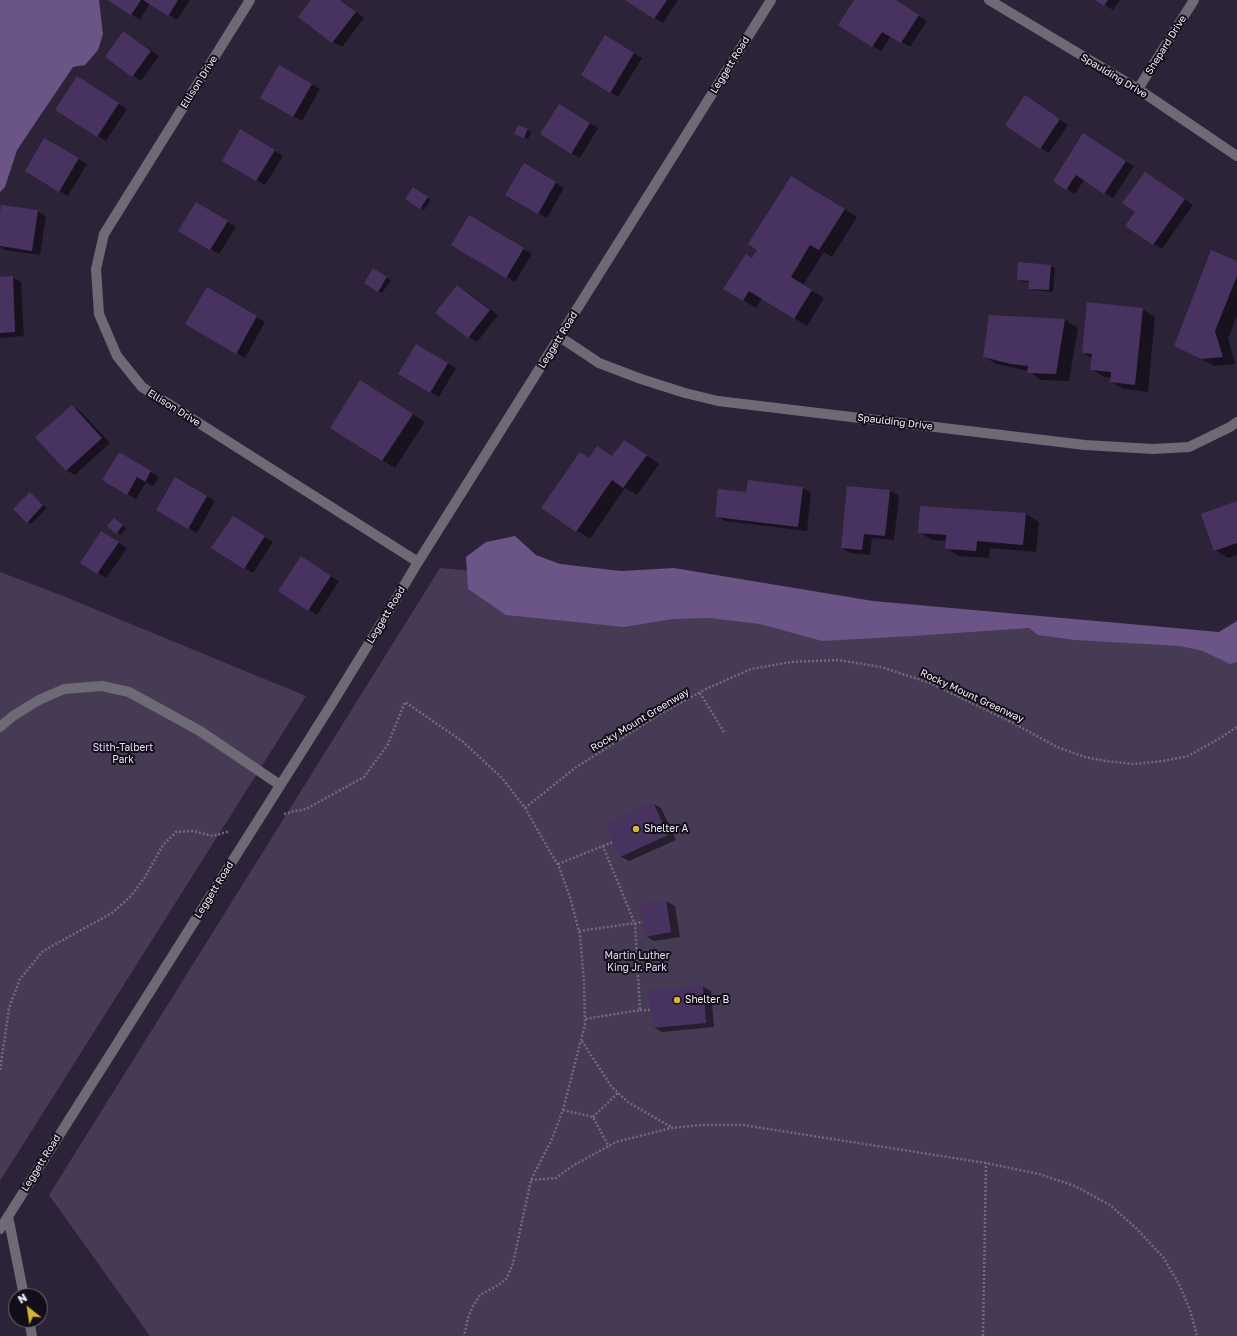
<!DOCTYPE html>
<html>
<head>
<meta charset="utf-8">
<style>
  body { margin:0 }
  #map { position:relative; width:1237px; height:1336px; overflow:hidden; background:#2d2339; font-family:"Golos Text",sans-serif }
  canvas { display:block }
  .north { position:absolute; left:8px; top:1288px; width:40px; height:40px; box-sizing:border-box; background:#130f18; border:1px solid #6d6873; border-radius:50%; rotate:330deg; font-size:11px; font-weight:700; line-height:16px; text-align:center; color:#f3edfb }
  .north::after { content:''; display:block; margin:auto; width:14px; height:18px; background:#d5b535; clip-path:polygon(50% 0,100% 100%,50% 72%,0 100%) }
</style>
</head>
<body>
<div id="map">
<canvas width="1237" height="1336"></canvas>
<div class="north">N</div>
</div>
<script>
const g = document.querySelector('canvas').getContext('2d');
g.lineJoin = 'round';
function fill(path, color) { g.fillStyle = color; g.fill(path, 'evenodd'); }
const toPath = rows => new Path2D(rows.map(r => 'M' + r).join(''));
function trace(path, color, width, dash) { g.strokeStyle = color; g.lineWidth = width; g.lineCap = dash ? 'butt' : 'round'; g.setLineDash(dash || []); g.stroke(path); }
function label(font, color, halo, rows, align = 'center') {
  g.font = font + ' "Golos Text",sans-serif'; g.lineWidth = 4; g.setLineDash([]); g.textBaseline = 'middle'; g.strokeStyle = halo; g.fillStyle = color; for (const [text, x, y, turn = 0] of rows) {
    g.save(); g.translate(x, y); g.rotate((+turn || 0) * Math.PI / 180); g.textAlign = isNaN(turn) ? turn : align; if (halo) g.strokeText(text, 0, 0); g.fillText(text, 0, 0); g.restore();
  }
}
const green = toPath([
  [440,568,1237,640,1237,1336,150,1336,49,1195],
  [0,572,58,594,306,696,0,1181]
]);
const forest = toPath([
  [0,0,99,0,103,34,98,50,85,65,73,67,17,150,5,187,0,192],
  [515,536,536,555,560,564,621,571,674,568,873,601,1219,632,1237,621,1237,662,1230,664,1203,651,1180,646,1075,640,1038,635,1029,628,913,636,822,641,760,624,709,618,673,619,624,627,506,615,468,589,466,557,486,542]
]);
const shadow = toPath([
  [109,0,190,0,177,20,150,3,140,20],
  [312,0,341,0,364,18,342,47,333,42,300,16],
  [627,0,678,0,663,23],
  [856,0,895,0,927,21,910,47,891,36,881,51,839,25],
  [1096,0,1120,0,1113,10],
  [132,37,159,56,141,81,106,57],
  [606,37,642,58,618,97,582,75],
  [280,66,320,89,302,121,261,98],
  [86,82,127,109,106,141,98,136],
  [1034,102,1068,125,1049,153,1041,148],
  [568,110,598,128,580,158,571,153],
  [527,130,531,132,528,139,520,135],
  [241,131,283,156,265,185,223,160],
  [44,139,87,164,68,196,26,171],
  [1092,140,1134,166,1113,198,1084,180,1075,194,1067,189],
  [524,164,564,188,547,218,507,195],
  [1153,178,1193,205,1162,249,1153,244,1137,212],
  [805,184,857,217,832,257,824,252,803,285,824,298,807,326,762,298,756,308,725,289,752,259],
  [413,189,431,200,424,210,407,199],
  [196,203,236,227,219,254,179,231],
  [37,211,46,216,40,255,5,250,0,247,0,220],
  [469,217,532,254,515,282,453,245],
  [1237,262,1237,316,1228,338,1235,364,1215,366,1175,346],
  [1051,266,1055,268,1053,292,1033,290,1029,288,1030,282,1022,282,1018,279],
  [374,269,391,280,382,293,365,283],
  [12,277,21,282,24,336,0,338,0,278],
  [457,286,466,291,498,315,477,342,469,337],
  [207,288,265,322,245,358,186,324],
  [1142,309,1155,317,1148,392,1124,389,1111,382,1112,378,1104,377,1091,369,1092,358,1083,353],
  [1065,320,1078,328,1069,381,1041,380,1028,371,997,364,984,357],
  [416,345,456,368,439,397,399,374],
  [374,389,425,422,395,468,331,428],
  [72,406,80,411,110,443,75,475,66,470],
  [598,447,613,457,637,449,659,464,637,495,625,488,590,539,542,507,590,459],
  [120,454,159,477,153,486,146,482,136,499,104,480],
  [175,478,215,501,197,533,157,510],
  [848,487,890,491,899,496,894,540,872,538,870,555,850,553,842,548],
  [803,488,811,493,807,531,725,521,716,516,747,493],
  [30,493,47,508,31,524,27,522],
  [1237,502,1237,555,1228,558,1215,550],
  [1026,514,1039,522,1036,552,990,548,989,558,959,556,946,548,947,541,932,540,919,532],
  [118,522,126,528,121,535,108,526],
  [242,522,273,542,253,573,244,568],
  [110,537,127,548,106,578,81,562],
  [310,563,339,581,317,615,279,591],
  [652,803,661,808,676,840,629,861,620,856],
  [666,901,675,906,680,937,654,941,646,936],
  [702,986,711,991,714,1027,662,1032,653,1027]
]);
const building = toPath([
  [107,0,141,0,131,15],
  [143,0,178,0,168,16],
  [311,0,340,0,356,12,332,43,298,17],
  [625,0,667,0,654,19],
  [854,0,896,0,919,15,901,43,882,32,872,47,838,25],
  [1095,0,1108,0,1104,6],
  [123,31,151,51,132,77,105,57],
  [605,35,634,53,610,93,581,75],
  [279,65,312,84,293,117,260,98],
  [77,76,119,103,97,137,55,110],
  [1025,95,1060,119,1040,149,1005,125],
  [559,104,590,123,571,154,540,134],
  [518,125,528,129,524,138,514,134],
  [240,129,275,150,256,181,222,161],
  [1083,133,1126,161,1104,194,1076,175,1066,190,1053,181],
  [44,138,79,158,59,192,25,171],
  [524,163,556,182,538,214,505,195],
  [1145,172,1185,199,1153,245,1125,226,1135,212,1122,203],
  [791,176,845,209,819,250,810,245,791,277,812,290,794,319,749,291,743,301,723,289,746,254,752,258,757,250,748,244],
  [413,187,428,197,420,209,405,199],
  [196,202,228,221,210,250,178,231],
  [1,205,38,210,32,251,0,246,0,213],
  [469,215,524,248,506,278,451,245],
  [1211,250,1237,261,1237,276,1215,331,1223,357,1201,359,1174,346],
  [1018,262,1051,265,1049,290,1028,289,1029,281,1017,280],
  [373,268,387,277,378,292,364,283],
  [13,276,15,332,0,333,0,277],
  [457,285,490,310,468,338,435,313],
  [207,287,257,316,236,354,185,324],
  [1087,302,1143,308,1135,385,1110,382,1111,372,1090,370,1092,354,1082,353],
  [989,315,1065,319,1056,374,1027,373,1028,366,1011,364,983,357],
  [416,344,448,363,430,393,398,374],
  [360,380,413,414,382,461,330,428],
  [72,405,102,438,66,471,35,437],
  [624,440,647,455,623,488,612,480,576,532,541,508,580,452,589,458,597,446,612,456],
  [119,452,151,471,145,482,137,477,127,495,102,480],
  [175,477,207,496,188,529,156,510],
  [748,480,803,487,798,527,715,517,718,489,746,492],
  [847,486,890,490,885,536,864,534,862,550,841,548],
  [30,492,43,505,27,523,13,509],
  [1237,501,1237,543,1214,551,1201,514],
  [920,506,1026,513,1023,545,977,541,976,551,945,549,946,535,918,533],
  [233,516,265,536,244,569,211,548],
  [114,518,123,525,116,534,107,526],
  [101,531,119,542,97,574,80,563],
  [301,556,331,576,308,611,278,591],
  [653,802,668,835,620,857,605,823],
  [666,900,671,932,645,937,640,905],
  [703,985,706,1023,652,1028,649,990]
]);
const path = toPath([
  [700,693,724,732],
  [525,808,575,768,660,714,706,689,751,669,791,662,838,660,881,667,930,683,1013,723,1057,747,1085,757,1106,761,1134,764,1163,761,1188,756,1222,737,1237,727],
  [284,814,295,811,306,809,364,777,388,744,405,702,462,741,502,778,525,808,537,829,559,867,570,897,580,935,584,982,585,1025,581,1040,563,1110,551,1141,531,1180,513,1263,507,1278,500,1284,480,1295,473,1306,468,1318,464,1336],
  [603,846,613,842],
  [558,864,603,846,635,924,640,1010,585,1019],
  [579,931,643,922],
  [640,1010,650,1010],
  [582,1041,611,1086,628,1102,671,1127],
  [0,1070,9,1008,20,979,43,951,112,913,131,896,145,877,163,845,176,832,193,831,213,836,230,831],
  [563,1110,593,1117,609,1147],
  [593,1117,618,1093],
  [531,1180,556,1178,574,1165,616,1142,671,1128,701,1125,743,1125,986,1163,1039,1174,1075,1186,1110,1205,1136,1228,1163,1257,1179,1284,1190,1310,1197,1336],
  [983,1336,986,1163]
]);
const lane = toPath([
  [0,727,13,716,39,700,64,689,102,686,129,692,200,731,280,785]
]);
const street = toPath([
  [250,0,104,234,96,269,99,314,117,356,142,387,418,562],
  [989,0,1138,89,1237,156],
  [1138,89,1194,0],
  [560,337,599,363,641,379,685,393,718,401,1085,445,1153,449,1189,447,1230,427,1237,422],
  [8,1216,24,1296],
  [0,1229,331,705,390,609,418,562,771,0],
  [29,1320,32,1336]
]);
const markers = [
  [636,829,4,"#d5b535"],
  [677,1000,4,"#d5b535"]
];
const streetNames = [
  ["Shepard Drive",1166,45,-58],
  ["Leggett Road",730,65,-58],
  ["Spaulding Drive",1114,76,31],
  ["Ellison Drive",199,82,-58],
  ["Leggett Road",558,340,-58],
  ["Ellison Drive",174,408,32],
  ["Spaulding Drive",895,422,7],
  ["Leggett Road",386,615,-59],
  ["Rocky Mount Greenway",972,696,25],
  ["Rocky Mount Greenway",640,720,-31],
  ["Leggett Road",214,890,-58],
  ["Leggett Road",41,1163,-58]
];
const parkNames = [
  ["Stith-Talbert",123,748],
  ["Park",123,760],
  ["Martin Luther",637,956],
  ["King Jr. Park",637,968]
];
const poiNames = [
  ["Shelter A",644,829],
  ["Shelter B",685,1000]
];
fill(green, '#463a55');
fill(forest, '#6b5486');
fill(shadow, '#0007');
fill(building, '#483260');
trace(path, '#726a7d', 2.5, [2, 2]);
trace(lane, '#6e6a75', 10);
trace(street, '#6e6a75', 10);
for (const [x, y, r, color] of markers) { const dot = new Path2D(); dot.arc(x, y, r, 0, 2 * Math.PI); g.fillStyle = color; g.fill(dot); trace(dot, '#130f18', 1.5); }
label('10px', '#f3edfb', '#130f18', streetNames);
label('10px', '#e7daf9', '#130f18', parkNames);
label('10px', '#f3edfb', '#130f18', poiNames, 'left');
</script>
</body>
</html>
